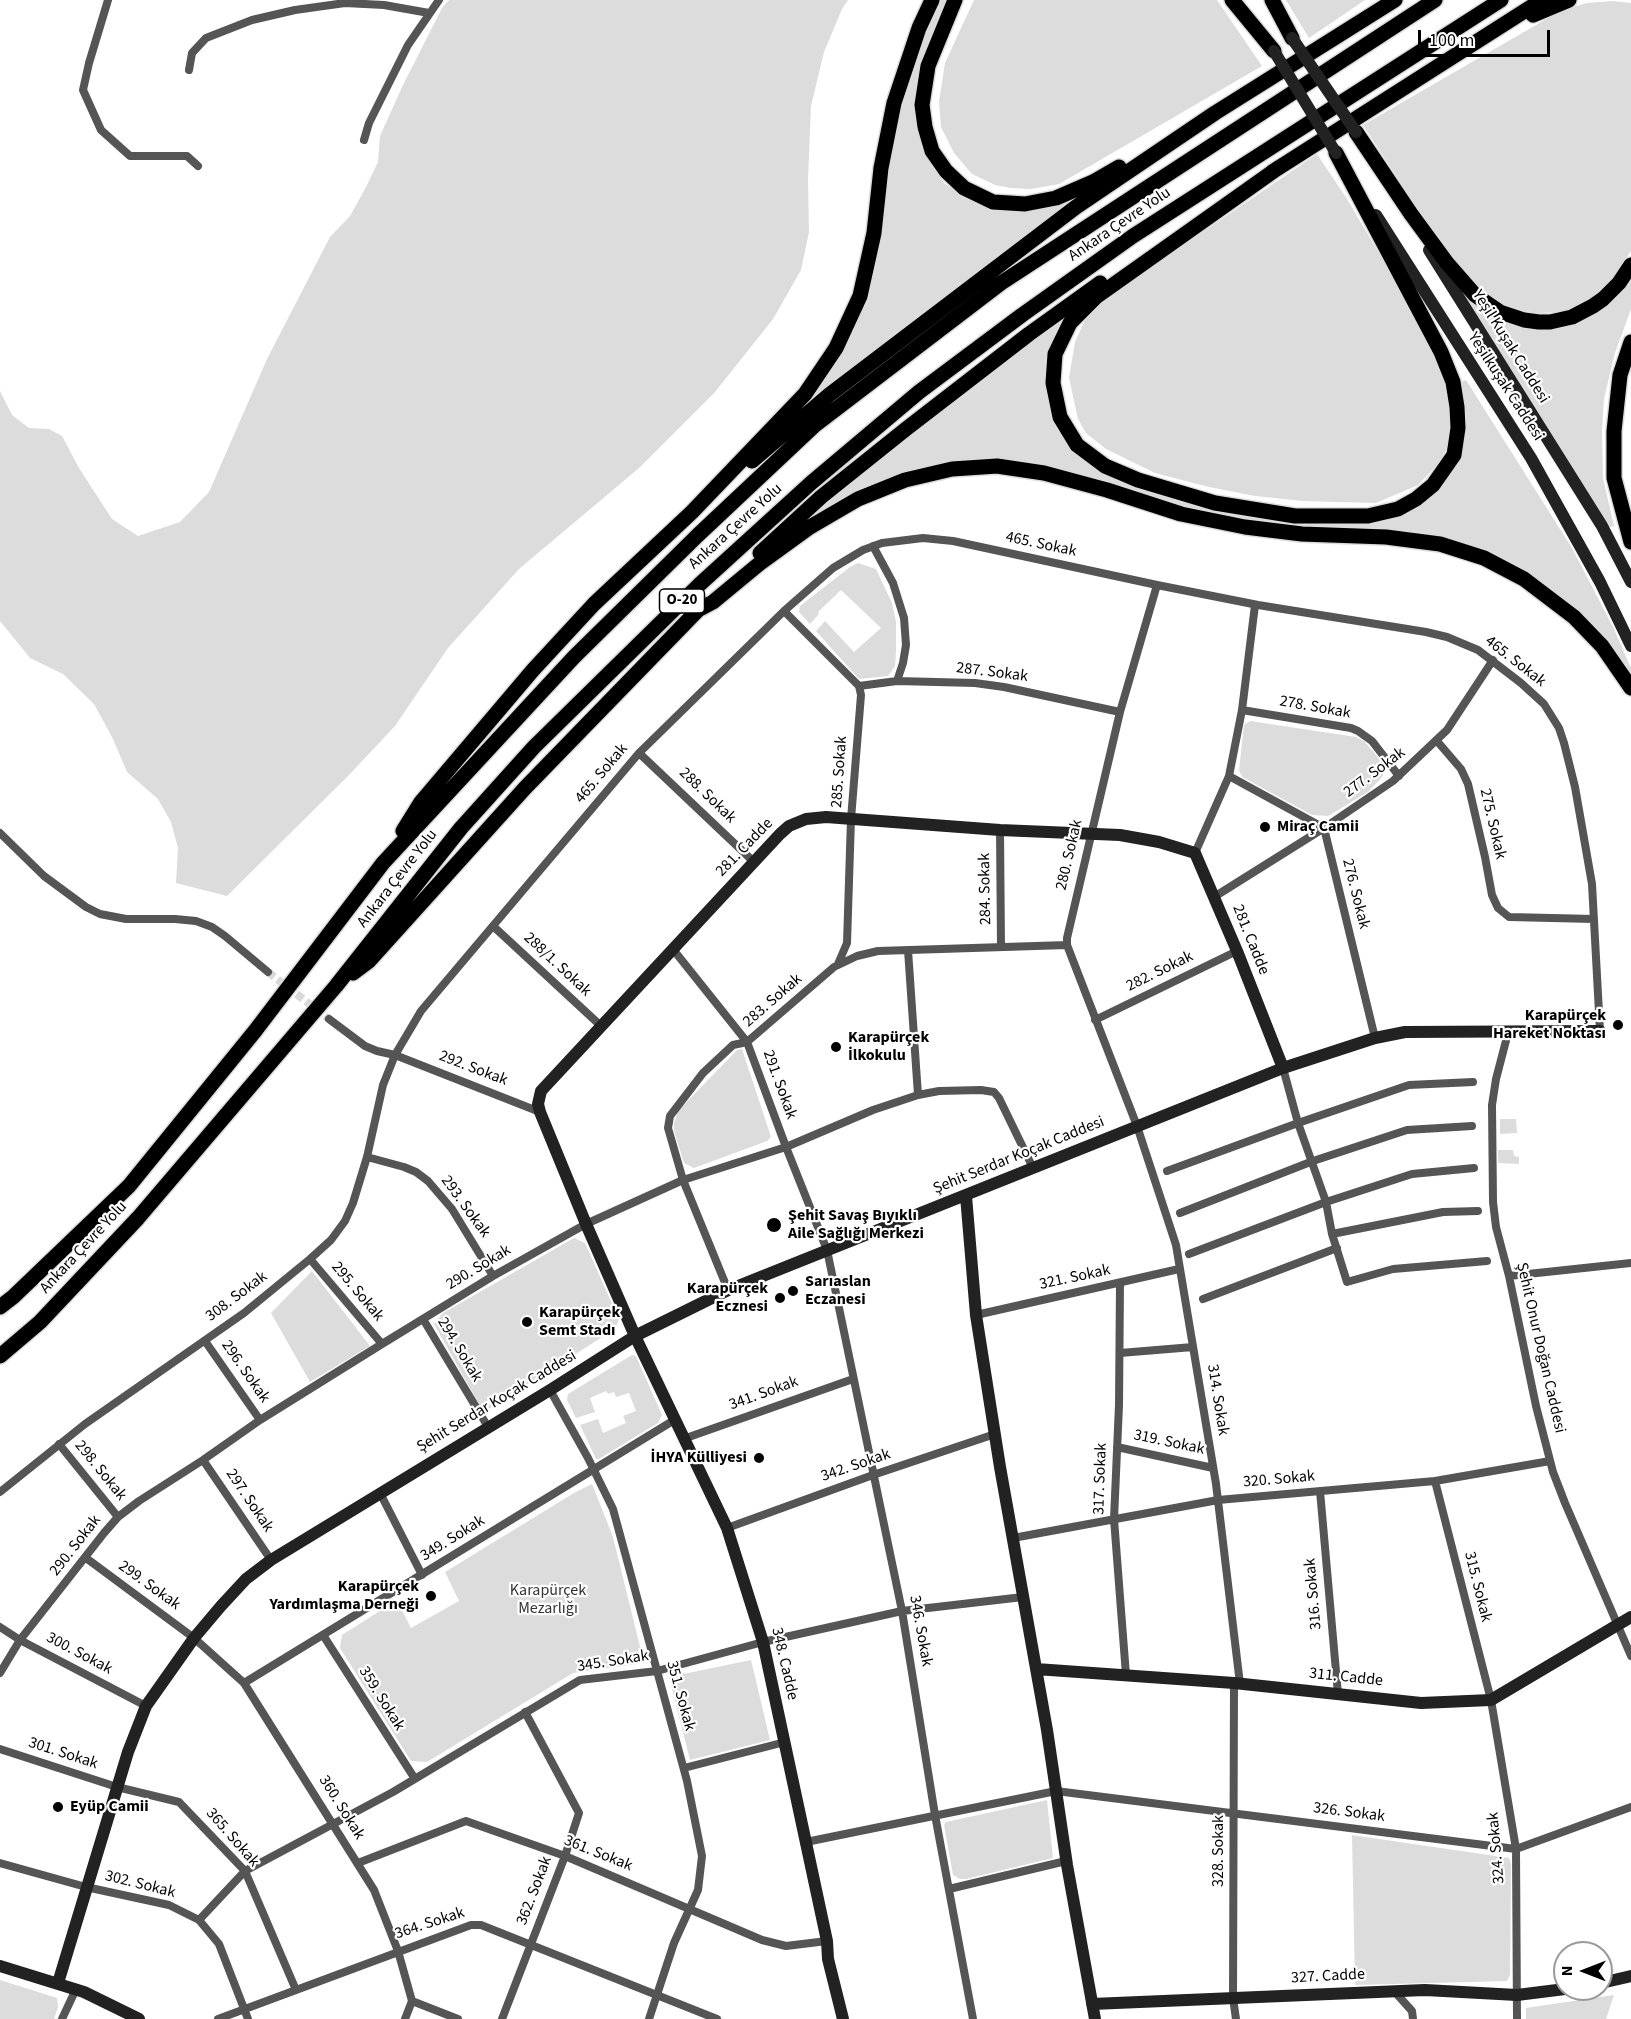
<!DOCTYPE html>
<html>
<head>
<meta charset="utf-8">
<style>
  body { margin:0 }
  #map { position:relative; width:1631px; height:2019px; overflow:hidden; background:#fff; font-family:"Source Sans 3",sans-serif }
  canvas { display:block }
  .north { position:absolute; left:1553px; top:1941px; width:60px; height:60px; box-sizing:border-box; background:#fff; border:2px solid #999; border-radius:50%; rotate:270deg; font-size:16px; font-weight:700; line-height:24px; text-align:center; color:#000 }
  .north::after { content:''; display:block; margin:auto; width:21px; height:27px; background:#000; clip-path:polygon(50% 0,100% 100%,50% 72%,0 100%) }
  .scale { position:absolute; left:1418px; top:30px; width:132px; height:27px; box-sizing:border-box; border:3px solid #000; border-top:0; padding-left:8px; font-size:18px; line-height:21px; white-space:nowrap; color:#000; -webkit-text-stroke:4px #fff; paint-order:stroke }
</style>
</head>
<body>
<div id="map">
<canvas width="1631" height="2019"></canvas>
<div class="north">N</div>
<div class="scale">100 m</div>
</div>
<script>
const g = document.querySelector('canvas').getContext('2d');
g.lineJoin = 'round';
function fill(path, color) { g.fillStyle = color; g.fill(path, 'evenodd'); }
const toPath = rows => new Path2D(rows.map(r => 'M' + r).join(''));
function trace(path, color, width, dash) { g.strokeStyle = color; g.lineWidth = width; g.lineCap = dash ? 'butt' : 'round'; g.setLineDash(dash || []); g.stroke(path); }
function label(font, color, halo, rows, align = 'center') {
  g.font = font + ' "Source Sans 3",sans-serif'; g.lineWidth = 4.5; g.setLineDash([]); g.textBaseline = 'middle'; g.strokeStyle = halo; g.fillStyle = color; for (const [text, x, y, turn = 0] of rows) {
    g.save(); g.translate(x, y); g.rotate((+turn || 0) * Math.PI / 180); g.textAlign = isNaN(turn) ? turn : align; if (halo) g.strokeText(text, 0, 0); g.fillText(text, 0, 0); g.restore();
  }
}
const green = toPath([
  [449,0,848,0,842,9,824,52,811,106,808,179,809,232,801,270,773,319,715,392,639,468,519,569,448,648,395,726,350,774,227,896,176,883,178,848,171,822,158,799,127,772,113,739,94,704,63,674,30,658,0,621,0,391,12,415,29,428,49,429,62,436,79,468,112,519,138,536,180,522,209,492,267,359,330,237,350,216,366,187,378,162,380,136,402,87,442,8],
  [934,0,948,0,932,36,920,75,914,107,920,139,927,158,944,183,965,198,982,206,1007,211,1032,211,1062,201,1067,210,819,398,811,391,845,340,896,113],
  [974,0,1217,0,1262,66,1059,184,1031,189,1011,188,995,185,972,174,954,153,941,127,939,102,945,63],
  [1286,0,1365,0,1309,38],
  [1612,1,1631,3,1631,251,1601,295,1579,308,1561,312,1537,313,1513,309,1490,298,1466,275,1432,231,1363,125,1562,10,1587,3],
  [1317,154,1347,199,1441,358,1453,393,1450,444,1437,465,1418,485,1376,503,1303,501,1255,496,1209,487,1155,473,1106,449,1086,433,1078,419,1069,378,1075,342,1085,320,1109,296],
  [1631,278,1631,309,1615,353,1604,399,1602,430,1603,478,1614,526,1605,528,1465,302,1472,298,1477,305,1500,320,1516,326,1533,328,1554,327],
  [1065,309,1070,316,1057,333,1050,351,1054,416,1062,436,1078,455,1096,468,1210,508,1400,513,1458,456,1457,384,1466,380,1572,548,1614,629,1631,668,1631,684,1586,621,1476,549,1235,524,1057,472,923,471,888,479,862,490,817,515,812,509],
  [858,563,876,569,892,603,896,622,896,651,895,666,888,676,859,679,816,631,825,621,854,652,881,628,841,590,818,612,819,614,810,624,799,612,800,606,850,567],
  [1250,721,1356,737,1364,741,1377,756,1384,768,1383,776,1368,792,1328,816,1312,815,1242,777,1239,770,1244,725],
  [742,1049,771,1137,767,1141,694,1168,684,1163,674,1131,674,1123,678,1111,737,1050],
  [1500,1119,1516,1119,1517,1133,1500,1134],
  [1498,1150,1513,1150,1514,1156,1519,1157,1519,1164,1498,1163],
  [574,1238,585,1243,619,1319,615,1329,489,1409,480,1406,434,1324,443,1313],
  [312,1271,370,1346,310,1382,271,1313],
  [632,1355,636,1356,662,1415,658,1423,599,1459,596,1459,580,1425,598,1419,603,1433,626,1423,623,1416,636,1411,629,1393,616,1397,614,1392,608,1394,606,1391,590,1398,595,1412,576,1418,567,1400,568,1394],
  [592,1484,613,1537,643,1659,638,1664,573,1673,427,1762,411,1761,340,1648,342,1635,397,1600,411,1628,459,1601,445,1572,574,1493],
  [751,1660,770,1740,690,1760,669,1677],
  [1047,1800,1053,1858,966,1879,960,1879,953,1875,944,1825,946,1822],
  [1352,1835,1509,1858,1511,1864,1510,1975,1507,1981,1355,1985],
  [0,1980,57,1998,58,2007,54,2019,0,2019],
  [1614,1995,1606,2019,1526,2019,1526,2008]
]);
const streetTunnel = toPath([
  [268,972,329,1019]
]);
const street = toPath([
  [108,0,89,63,83,90,101,130,130,156,187,156,198,166],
  [189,70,192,53,206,38,252,20,295,10,345,3,384,5,429,13],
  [364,140,369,123,408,45,439,0],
  [873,546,893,583,904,618,906,645,903,663,897,681],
  [1157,585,1120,712,1067,938,1067,945,1137,1126,1176,1245,1216,1484,1240,1684],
  [784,611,859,686,861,695,851,819,847,943,838,964],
  [859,686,897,681,975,683,1004,687,1120,712],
  [1242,710,1351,728,1358,731,1372,741,1399,776],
  [1437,741,1461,769,1468,784,1485,857,1492,895,1498,908,1509,917,1594,919],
  [639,753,754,862],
  [1229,776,1324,828,1375,1038],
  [1000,830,1001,947],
  [0,833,44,876,86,907,100,914,126,919,175,919,196,921,212,927,225,936,268,972],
  [1195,853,1229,776,1242,710,1255,605],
  [1214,897,1324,828,1393,781,1447,730,1493,660],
  [493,926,601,1026],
  [672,948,747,1042,786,1147,827,1250,902,1611,935,1815,973,2019],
  [908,950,918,1095],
  [329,1019,365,1046,377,1051,395,1055,540,1112],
  [1095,1020,1237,951],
  [1508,1033,1496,1079,1492,1105,1493,1202,1496,1227,1509,1276,1536,1406,1553,1472,1565,1503,1631,1656],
  [1283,1068,1298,1123,1326,1202,1332,1234,1347,1282,1393,1269,1487,1261],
  [367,1157,404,1167,416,1172,428,1181,452,1209,493,1276],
  [1167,1171,1298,1123,1409,1085,1473,1082],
  [1180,1213,1313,1161,1407,1130,1472,1126],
  [1332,1234,1443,1212,1478,1211],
  [1189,1254,1326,1202,1412,1174,1474,1168],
  [310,1259,382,1344],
  [1509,1276,1631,1263],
  [1120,1283,1119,1405,1114,1519,1126,1675],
  [728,1290,683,1180,668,1128,670,1116,703,1073,733,1045,747,1042,834,967,857,956,878,951,1067,945],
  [1203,1299,1337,1248],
  [976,1315,1179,1269],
  [423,1319,488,1427],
  [205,1341,260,1420],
  [1120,1353,1193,1347],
  [550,1390,588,1458,613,1509,687,1781,702,1856,698,1890,674,1943,649,2019],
  [686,1438,853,1379],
  [59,1444,118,1517],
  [1117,1447,1213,1468],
  [203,1460,271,1560],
  [1435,1481,1491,1700,1516,1849,1517,2019],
  [1320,1491,1338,1694],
  [0,1492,85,1424,244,1313,310,1259,331,1240,345,1221,353,1203,367,1157,383,1085,395,1055,421,1011,639,753,784,611,833,568,863,550,882,543,923,538,953,541,1157,585,1258,605,1426,632,1447,637,1478,650,1521,683,1544,704,1559,728,1564,743,1575,787,1592,884,1600,1031],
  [380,1493,422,1575],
  [727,1528,873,1475,995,1434],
  [1013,1538,1218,1500,1435,1481,1550,1461],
  [86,1558,194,1638,244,1683,374,1890,398,1951,412,2001,405,2019],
  [0,1627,20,1640,146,1706],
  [323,1635,415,1779],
  [0,1673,20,1640,104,1533,118,1517,139,1501,203,1460,260,1420,382,1344,493,1276,586,1224,683,1180,786,1147,873,1110,918,1095,939,1091,981,1090,994,1092,999,1098,1033,1168],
  [244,1683,676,1419],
  [1234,1683,1233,1998,1236,2019],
  [0,1749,117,1787,179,1802,245,1871,296,1990],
  [684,1768,785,1742],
  [806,1842,1056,1791,1516,1849,1631,1807],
  [0,1863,86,1887,169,1905,199,1920,219,1944,248,2019],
  [358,1863,466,1821,565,1856,762,1940,786,1946,827,1941],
  [949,1889,1066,1861],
  [199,1920,245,1871,393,1792,580,1680,657,1671,763,1642,902,1611,1023,1597],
  [1394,1991,1412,2011,1413,2019],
  [412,2001,458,2019],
  [62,2019,76,1989],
  [218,2019,471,1925,481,1925,717,2019],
  [502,2019,565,1856,579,1813,525,1712]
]);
const secondary = toPath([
  [1376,215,1531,458,1600,582,1631,646],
  [1429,250,1602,526,1631,582],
  [966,1196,976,1315,1000,1467,1047,1730,1067,1865,1095,2019],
  [1036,1669,1234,1683,1421,1703,1491,1700,1631,1617],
  [0,1966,84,1992,139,2019],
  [58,1983,128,1752,146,1706,194,1638,221,1606,246,1579,271,1560,550,1390,635,1336,728,1290,1283,1068,1375,1038,1405,1032,1600,1031],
  [1601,1983,1631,1976],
  [1092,2004,1425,1990,1517,1995,1565,1989],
  [843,2019,828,1959,827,1941,763,1642,727,1528,635,1336,586,1224,540,1112,538,1104,541,1091,780,834,789,826,806,819,826,817,1000,830,1120,835,1159,842,1195,853,1237,951,1283,1068]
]);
const highway = toPath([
  [955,0,928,66,922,105,925,127,932,151,946,171,964,188,993,202,1025,204,1056,198,1093,182,1119,167],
  [1232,0,1274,51],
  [1272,0,1292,38],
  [1533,15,1569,0],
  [1356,132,1411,214,1447,263,1475,295,1500,312,1524,320,1539,322,1550,322,1572,317,1593,306,1603,299,1619,283,1631,265],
  [1278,168,1096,297,1070,323,1055,354,1053,383,1060,417,1077,445,1105,466,1138,480,1215,503,1295,516,1368,516,1398,509,1416,499,1433,485,1454,455,1458,428,1457,407,1453,382,1441,352,1336,153],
  [1272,172,1542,0],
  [1631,342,1620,375,1614,431,1614,478,1631,542],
  [752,461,829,395,1076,207,1215,113,1395,0],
  [760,553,821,497,906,429,1029,334,1100,283],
  [403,831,421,802,533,670,594,604,692,512,805,394,836,348,860,296,874,233,881,168,894,103,919,28,932,0],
  [353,973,369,961,525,788,698,610,713,602,759,564,810,527,858,499,905,480,952,469,997,466,1044,473,1107,490,1181,514,1245,527,1302,534,1386,537,1440,544,1484,558,1524,579,1574,617,1602,646,1631,688],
  [0,1307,13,1297,129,1186,255,1031,383,863,574,657,698,535,815,425,1001,283,1435,0],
  [0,1356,40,1322,138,1218,336,986,461,828,534,747,700,584,811,483,919,392,1022,315,1133,236,1501,0]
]);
const secondaryBridge = toPath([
  [1292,38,1356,132],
  [1274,51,1336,153]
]);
const markers = [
  [1265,827,6,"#000"],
  [1618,1025,6,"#000"],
  [836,1047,6,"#000"],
  [774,1225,8,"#000"],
  [793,1291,6,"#000"],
  [780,1298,6,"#000"],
  [527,1322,6,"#000"],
  [759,1458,6,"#000"],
  [431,1596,6,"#000"],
  [58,1807,6,"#000"]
];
const shields = [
  [682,601,45]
];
const shieldNames = [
  ["O-20",682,601]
];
const streetNames = [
  ["Ankara Çevre Yolu",1120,225,-34],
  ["Yeşil Kuşak Caddesi",1510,347,58],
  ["Yeşilkuşak Caddesi",1505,387,57],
  ["Ankara Çevre Yolu",736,527,-42],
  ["465. Sokak",1041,545,12],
  ["465. Sokak",1515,662,38],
  ["287. Sokak",992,673,7],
  ["278. Sokak",1315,708,10],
  ["285. Sokak",840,772,-86],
  ["277. Sokak",1375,773,-37],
  ["465. Sokak",602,774,-50],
  ["288. Sokak",707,796,44],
  ["275. Sokak",1492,824,77],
  ["281. Cadde",745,848,-46],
  ["280. Sokak",1070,855,-77],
  ["Ankara Çevre Yolu",398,879,-52],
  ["284. Sokak",986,889,-91],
  ["276. Sokak",1355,894,76],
  ["281. Cadde",1250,940,68],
  ["288/1. Sokak",557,965,43],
  ["282. Sokak",1160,972,-26],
  ["283. Sokak",773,1001,-41],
  ["292. Sokak",473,1069,21],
  ["291. Sokak",779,1085,70],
  ["Şehit Serdar Koçak Caddesi",1019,1156,-22],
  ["293. Sokak",465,1207,54],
  ["Ankara Çevre Yolu",84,1248,-47],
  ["290. Sokak",479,1268,-31],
  ["321. Sokak",1075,1278,-12],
  ["295. Sokak",357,1292,50],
  ["308. Sokak",237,1297,-37],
  ["Şehit Onur Doğan Caddesi",1540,1348,77],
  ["294. Sokak",459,1350,59],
  ["296. Sokak",245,1372,55],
  ["341. Sokak",764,1394,-20],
  ["314. Sokak",1217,1400,81],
  ["Şehit Serdar Koçak Caddesi",497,1402,-31],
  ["319. Sokak",1169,1443,12],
  ["342. Sokak",856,1466,-19],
  ["298. Sokak",100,1471,51],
  ["317. Sokak",1101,1479,-88],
  ["320. Sokak",1279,1480,-5],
  ["297. Sokak",249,1501,56],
  ["349. Sokak",453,1539,-32],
  ["290. Sokak",76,1546,-52],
  ["299. Sokak",149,1586,36],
  ["315. Sokak",1477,1587,76],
  ["316. Sokak",1314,1594,-95],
  ["346. Sokak",920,1631,80],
  ["300. Sokak",79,1654,28],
  ["345. Sokak",613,1662,-9],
  ["348. Cadde",784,1664,77],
  ["311. Cadde",1346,1678,6],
  ["351. Sokak",680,1696,75],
  ["359. Sokak",381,1699,58],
  ["301. Sokak",63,1754,18],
  ["360. Sokak",341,1808,58],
  ["326. Sokak",1349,1813,7],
  ["365. Sokak",232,1838,49],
  ["324. Sokak",1497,1848,-95],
  ["328. Sokak",1219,1851,-90],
  ["361. Sokak",598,1854,22],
  ["302. Sokak",140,1885,14],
  ["362. Sokak",535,1891,-69],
  ["364. Sokak",430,1924,-18],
  ["327. Cadde",1328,1977,-3]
];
const poiNames = [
  ["Miraç Camii",1277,827],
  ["Karapürçek",1606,1016,"right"],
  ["Hareket Noktası",1606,1034,"right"],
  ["Karapürçek",848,1038],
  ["İlkokulu",848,1056],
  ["Şehit Savaş Bıyıklı",788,1216],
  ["Aile Sağlığı Merkezi",788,1234],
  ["Sarıaslan",805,1282],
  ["Eczanesi",805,1300],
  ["Karapürçek",768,1289,"right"],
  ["Ecznesi",768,1307,"right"],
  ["Karapürçek",539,1313],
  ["Semt Stadı",539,1331],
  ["İHYA Külliyesi",747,1458,"right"],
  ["Karapürçek",419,1587,"right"],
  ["Yardımlaşma Derneği",419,1605,"right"],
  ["Eyüp Camii",70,1807]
];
const parkNames = [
  ["Karapürçek",548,1591],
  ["Mezarlığı",548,1609]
];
fill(green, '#dcdcdc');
trace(streetTunnel, '#d9d9d9', 8, [8, 4]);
trace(highway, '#dbdbdb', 18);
trace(street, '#555', 8);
trace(secondary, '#222', 12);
trace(highway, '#000', 15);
trace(secondaryBridge, '#222', 12);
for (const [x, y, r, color] of markers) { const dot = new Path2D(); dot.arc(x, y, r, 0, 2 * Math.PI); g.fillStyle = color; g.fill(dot); trace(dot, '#fff', 2); }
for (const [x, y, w] of shields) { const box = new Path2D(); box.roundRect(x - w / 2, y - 12, w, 24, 4.5); g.fillStyle = '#fff'; g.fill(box); trace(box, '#000', 1.5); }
label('bold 15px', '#000', null, shieldNames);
label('16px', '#000', '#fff', streetNames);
label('bold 16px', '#000', '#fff', poiNames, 'left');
label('16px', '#333', '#fff', parkNames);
</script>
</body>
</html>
